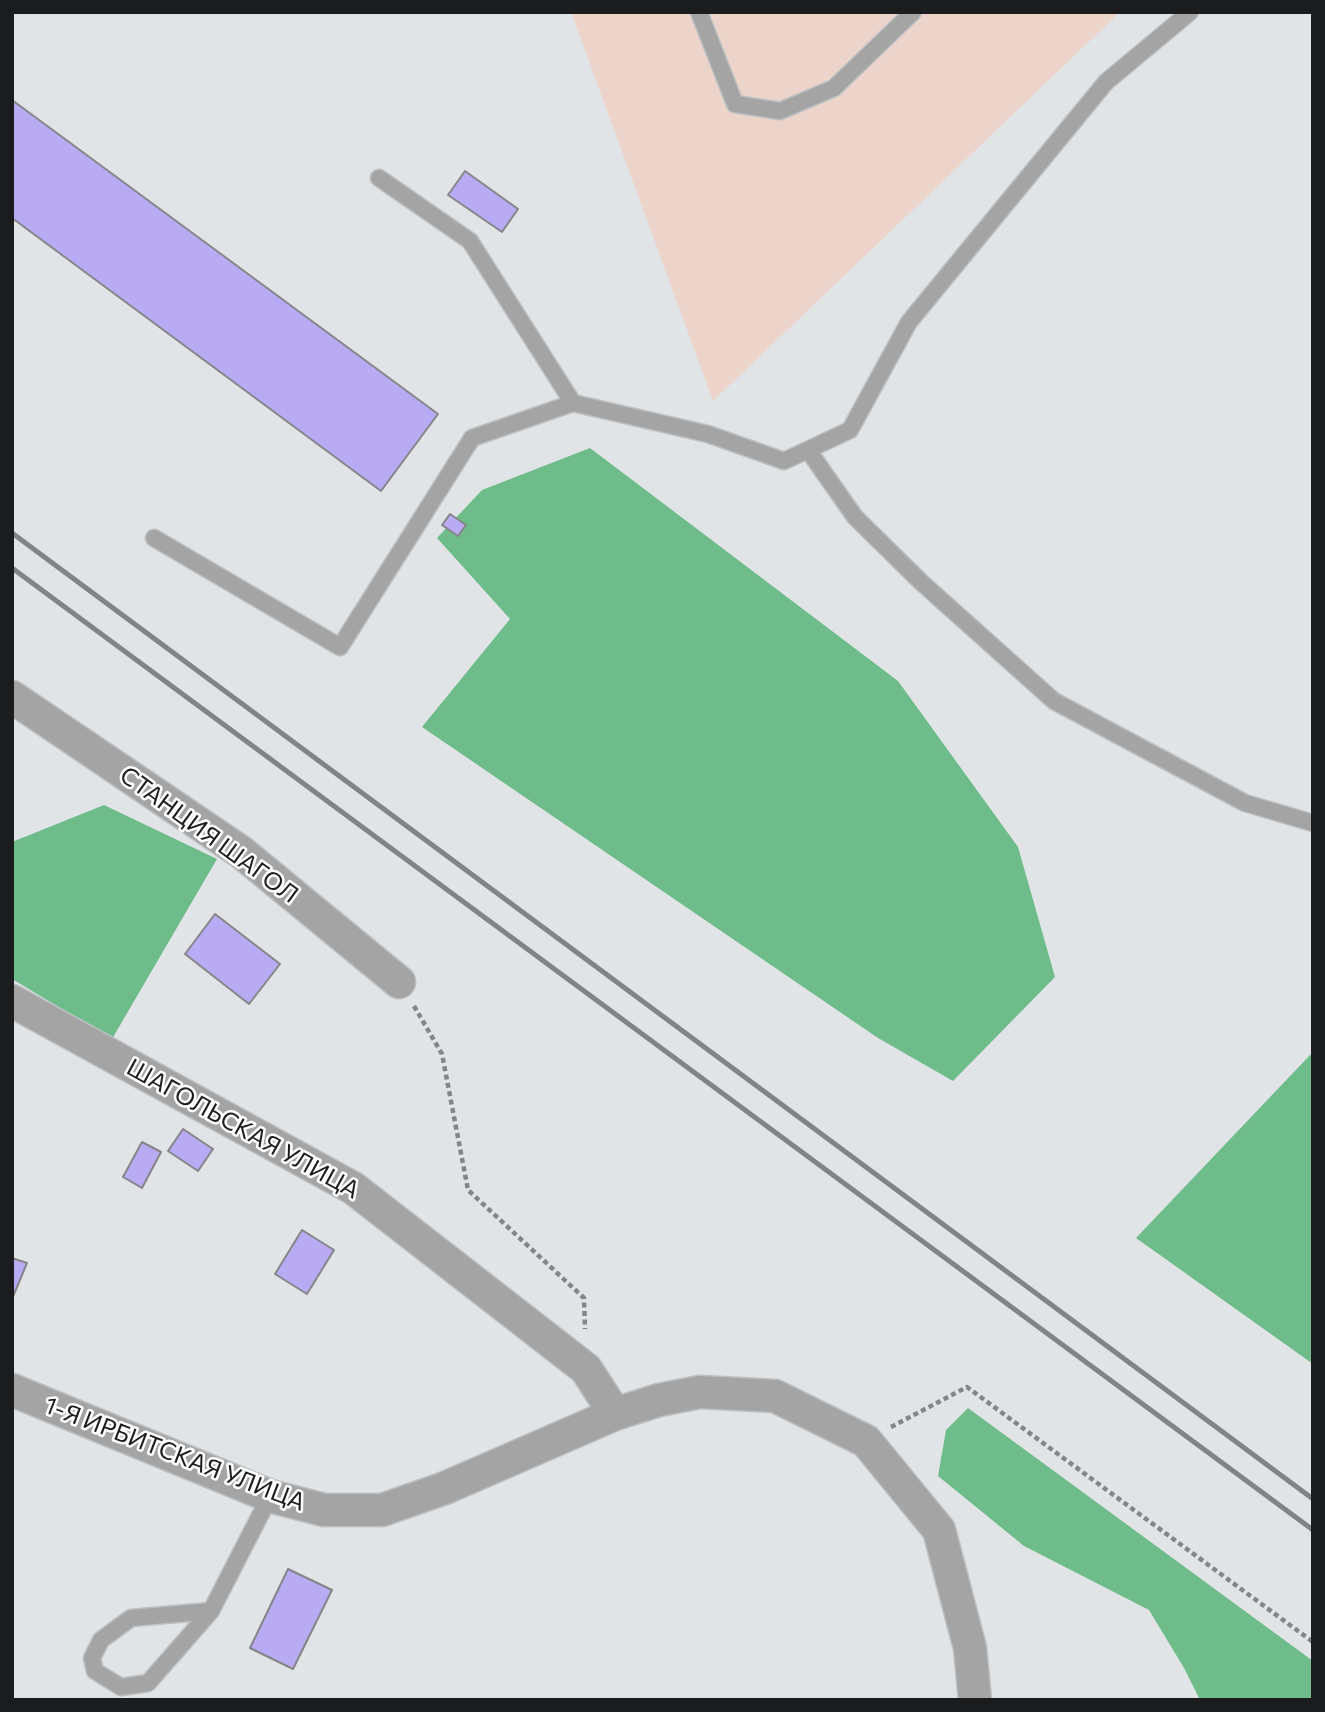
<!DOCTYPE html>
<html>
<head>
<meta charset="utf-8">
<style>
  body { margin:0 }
  #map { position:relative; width:1325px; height:1712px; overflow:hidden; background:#e1e4e6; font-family:Commissioner,sans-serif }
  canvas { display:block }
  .frame { position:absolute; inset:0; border:14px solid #1b1c1d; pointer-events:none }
</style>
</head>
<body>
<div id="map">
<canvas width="1325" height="1712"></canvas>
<div class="frame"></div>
</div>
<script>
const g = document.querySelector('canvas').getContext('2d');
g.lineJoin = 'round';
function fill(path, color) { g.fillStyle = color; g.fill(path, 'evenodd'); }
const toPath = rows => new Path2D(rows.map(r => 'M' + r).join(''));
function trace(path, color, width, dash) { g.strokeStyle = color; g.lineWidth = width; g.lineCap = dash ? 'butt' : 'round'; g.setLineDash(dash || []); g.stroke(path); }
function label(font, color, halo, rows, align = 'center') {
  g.font = font + ' Commissioner,sans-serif'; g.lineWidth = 5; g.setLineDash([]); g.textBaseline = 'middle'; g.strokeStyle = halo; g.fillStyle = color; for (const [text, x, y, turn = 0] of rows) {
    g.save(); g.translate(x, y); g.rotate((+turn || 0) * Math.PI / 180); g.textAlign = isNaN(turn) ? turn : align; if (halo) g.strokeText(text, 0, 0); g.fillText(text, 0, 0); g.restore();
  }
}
const industrial = toPath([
  [571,12,1120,12,713,401]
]);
const forest = toPath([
  [590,448,898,681,1018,847,1055,977,953,1081,878,1038,422,727,510,619,437,538,482,490],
  [104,805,217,859,112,1039,12,979,12,842],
  [1312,1053,1313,1054,1313,1364,1136,1238],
  [968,1408,1313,1661,1313,1700,1200,1700,1184,1668,1149,1610,1024,1546,938,1476,946,1430]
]);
const building = toPath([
  [12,100,438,414,381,491,12,218,12,100],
  [465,171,518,209,502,232,448,195,465,171],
  [450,514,466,525,458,536,442,525,450,514],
  [215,914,280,964,249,1004,185,954,215,914],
  [183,1129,213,1149,198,1171,168,1151,183,1129],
  [142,1142,161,1152,142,1188,123,1177,142,1142],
  [302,1230,334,1250,307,1294,275,1274,302,1230],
  [12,1258,27,1263,12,1299,12,1258],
  [288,1569,332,1590,293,1669,250,1648,288,1569]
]);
const path = toPath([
  [414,1006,442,1054,468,1190,584,1298,585,1329],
  [891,1427,967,1387,1313,1642]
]);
const lane = toPath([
  [699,12,735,104,780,111,834,88,913,12],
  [379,178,470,241,573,403],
  [808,450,855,517,921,582,1054,701,1245,803,1313,823],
  [154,538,340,647,472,438,573,403,708,434,784,461,850,430,909,322,1106,82,1190,12],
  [211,1611,131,1618,101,1640,92,1658,95,1671,121,1687,148,1683,211,1611,270,1496]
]);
const street = toPath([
  [12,697,241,852,399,982],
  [12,1001,353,1188,586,1369,615,1414],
  [12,1390,270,1496,324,1510,382,1510,445,1488,615,1414,659,1400,700,1392,775,1396,866,1441,939,1530,970,1648,975,1700]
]);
const rail = toPath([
  [12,533,1313,1499],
  [12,568,1313,1530]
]);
const streetNames = [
  ["СТАНЦИЯ ШАГОЛ",209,835,36],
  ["ШАГОЛЬСКАЯ УЛИЦА",243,1129,29],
  ["1-Я ИРБИТСКАЯ УЛИЦА",175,1454,21]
];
fill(industrial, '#ecd4ca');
fill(forest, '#6fbc8b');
fill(building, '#b9aaf4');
trace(building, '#868588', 2);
trace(lane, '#bdc0c2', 19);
trace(street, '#bdc0c2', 35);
trace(path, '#838586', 4.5, [5, 3.5]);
trace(lane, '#a5a4a5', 16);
trace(street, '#a5a4a5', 32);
trace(rail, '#818385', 5);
label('24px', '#1b1c1d', '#fff', streetNames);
</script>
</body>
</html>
